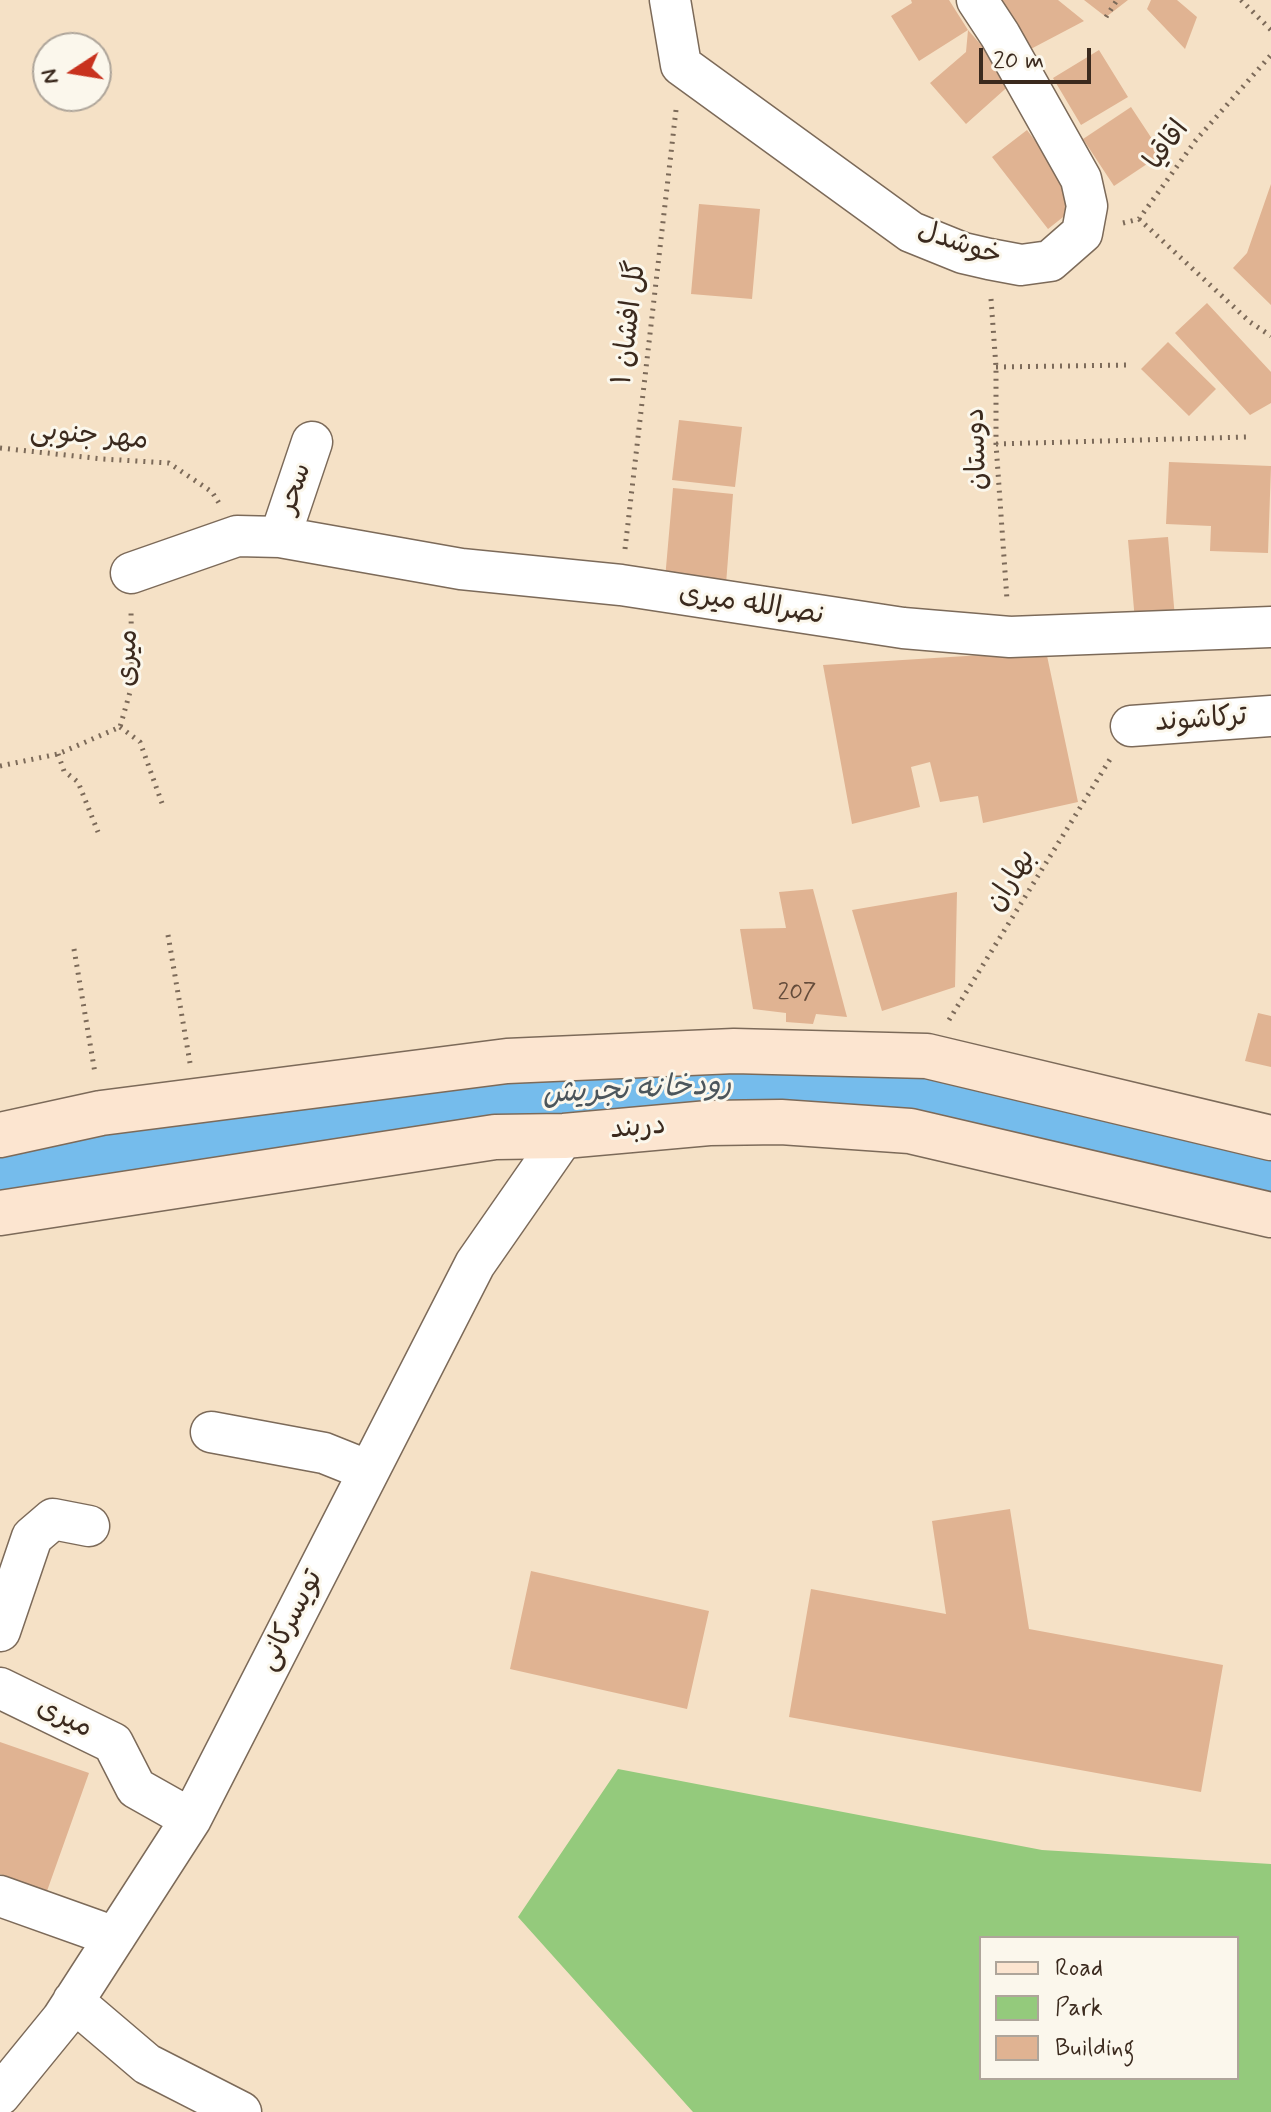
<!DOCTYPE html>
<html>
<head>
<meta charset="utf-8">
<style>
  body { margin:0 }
  #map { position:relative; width:1271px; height:2112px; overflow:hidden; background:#f5e1c6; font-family:Mynerve,sans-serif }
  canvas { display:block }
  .legend { position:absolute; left:979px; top:1936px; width:260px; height:144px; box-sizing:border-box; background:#fbf7ec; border:2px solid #aea59a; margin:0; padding:10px 14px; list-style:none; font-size:24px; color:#3b2a1e }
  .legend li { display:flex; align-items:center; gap:16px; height:40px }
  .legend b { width:40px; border:2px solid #aea59a }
  .north { position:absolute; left:32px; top:32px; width:80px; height:80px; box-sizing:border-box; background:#fbf7ec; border:2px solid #aea59a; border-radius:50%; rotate:258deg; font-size:22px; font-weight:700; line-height:32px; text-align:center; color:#3b2a1e }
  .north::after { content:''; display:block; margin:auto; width:28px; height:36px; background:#c8321e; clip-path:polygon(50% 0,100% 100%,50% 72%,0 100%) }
  .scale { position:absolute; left:979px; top:48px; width:112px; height:36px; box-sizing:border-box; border:4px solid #3b2a1e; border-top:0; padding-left:10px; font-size:24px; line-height:28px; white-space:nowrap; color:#3b2a1e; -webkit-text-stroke:6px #fbf7ec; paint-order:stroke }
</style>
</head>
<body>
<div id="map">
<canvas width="1271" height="2112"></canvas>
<ul class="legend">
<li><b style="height:10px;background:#fce5d0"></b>Road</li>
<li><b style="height:22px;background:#94ca7c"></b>Park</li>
<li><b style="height:22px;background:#e0b392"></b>Building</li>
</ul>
<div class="north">N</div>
<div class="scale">20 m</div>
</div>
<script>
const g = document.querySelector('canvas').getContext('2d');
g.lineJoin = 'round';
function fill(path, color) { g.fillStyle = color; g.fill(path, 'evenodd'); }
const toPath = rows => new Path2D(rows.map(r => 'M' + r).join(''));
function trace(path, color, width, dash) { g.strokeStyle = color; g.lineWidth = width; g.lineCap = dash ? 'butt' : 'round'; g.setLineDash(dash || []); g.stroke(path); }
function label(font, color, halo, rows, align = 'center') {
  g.font = font + ' Mynerve,"Playpen Sans Arabic",sans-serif'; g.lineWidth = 6; g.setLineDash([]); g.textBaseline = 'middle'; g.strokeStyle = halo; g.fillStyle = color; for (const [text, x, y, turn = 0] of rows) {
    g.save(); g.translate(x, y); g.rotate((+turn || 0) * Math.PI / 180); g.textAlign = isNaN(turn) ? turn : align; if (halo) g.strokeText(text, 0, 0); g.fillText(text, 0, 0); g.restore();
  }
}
const green = toPath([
  [618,1769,1042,1850,1271,1864,1271,2112,693,2112,518,1917],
  [981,1938,1237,1938,1237,2078,981,2078]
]);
const river = toPath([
  [0,1169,323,1107,762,1085,872,1090,1271,1173]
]);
const building = toPath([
  [911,0,949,0,968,30,919,61,891,16,912,3],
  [1001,0,1058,0,1084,21,1027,51],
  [1084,0,1128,0,1106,17],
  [1151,0,1177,0,1197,17,1185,49,1147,9],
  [968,30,1013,82,966,124,930,83,966,52],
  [1099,50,1128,97,1081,125,1053,78],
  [1131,107,1162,154,1114,186,1083,139],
  [1027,130,1082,202,1048,229,992,157],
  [1271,184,1271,305,1233,268,1247,253],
  [699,204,760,209,752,299,691,294],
  [1207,303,1271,372,1271,403,1250,415,1175,333],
  [1168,342,1216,389,1189,416,1141,369],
  [679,420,742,427,735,487,672,480],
  [1169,462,1271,466,1268,553,1210,551,1211,526,1166,524],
  [673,488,733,494,726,584,665,579],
  [1168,537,1175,618,1135,621,1128,540],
  [1046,651,1078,802,983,823,978,796,940,802,930,762,911,767,920,807,852,824,823,665],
  [813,889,847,1017,816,1014,813,1024,786,1022,786,1013,753,1009,740,929,786,928,779,892],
  [957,892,955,987,882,1011,852,910],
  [1258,1013,1271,1016,1271,1067,1245,1061],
  [1010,1509,1029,1629,1223,1665,1201,1792,789,1717,811,1589,946,1614,932,1521],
  [531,1571,709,1611,687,1709,510,1669],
  [0,1742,89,1773,47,1891,0,1874]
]);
const path = toPath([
  [1241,0,1271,30],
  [1106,17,1117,0],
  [1139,219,1250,322,1271,336],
  [1123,223,1139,219,1196,140,1271,55],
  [991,299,996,367,996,444,1007,600],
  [996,367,1130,365],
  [996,444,1248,437],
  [0,448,103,459,169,463,212,492,219,503],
  [625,549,676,110],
  [120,727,140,742,163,806],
  [58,754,64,771,78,782,98,832],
  [0,766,58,754,120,727,132,685,131,610],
  [168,935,190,1063],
  [74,949,95,1073],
  [949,1020,1112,756]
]);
const street = toPath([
  [670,0,681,65,911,232,963,253,989,259,1021,265,1050,261,1082,233,1087,206,1081,179,1000,35,977,0],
  [280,537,312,442],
  [131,573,237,536,280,537,461,569,621,585,903,628,1010,637,1271,627],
  [1131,726,1271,716],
  [211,1432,324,1453,369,1471],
  [0,1631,32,1537,53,1519,89,1526],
  [0,1688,113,1743,136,1788,191,1819],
  [0,1896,115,1937],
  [73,2001,147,2064,241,2112],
  [0,2095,62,2019,191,1819,475,1264,564,1136]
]);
const secondary = toPath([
  [0,1135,101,1113,507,1061,734,1051,927,1056,1271,1138],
  [0,1213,495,1137,564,1136,709,1123,781,1122,910,1131,1271,1215]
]);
const numberNames = [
  ["207",797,994]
];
const streetNames = [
  ["اقاقیا",1168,146,-53],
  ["خوشدل",959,245,19],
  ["گل افشان ۱",631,323,-83],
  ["مهر جنوبی",89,437,5],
  ["دوستان",978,449,-92],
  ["سحر",296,489,-71],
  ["نصرالله میری",752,606,9],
  ["میری",129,658,-88],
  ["ترکاشوند",1201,721,-4],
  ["بهاران",1012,881,-58],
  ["دربند",638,1129,-5],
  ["تویسرکانی",292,1621,-63],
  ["میری",64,1719,26]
];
const waterNames = [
  ["رودخانه تجریش",637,1091,-3]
];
fill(green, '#94ca7c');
trace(river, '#75bcec', 66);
fill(building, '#e0b392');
trace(street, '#7c6a59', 43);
trace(secondary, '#7c6a59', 47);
trace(path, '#7c6a59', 5, [2, 6]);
trace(street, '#fff', 40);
trace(secondary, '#fce5d0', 44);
label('24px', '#644c3b', null, numberNames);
label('28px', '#3b2a1e', '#fbf7ec', streetNames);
label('italic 30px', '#4c565c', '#fbf7ec', waterNames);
</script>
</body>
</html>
